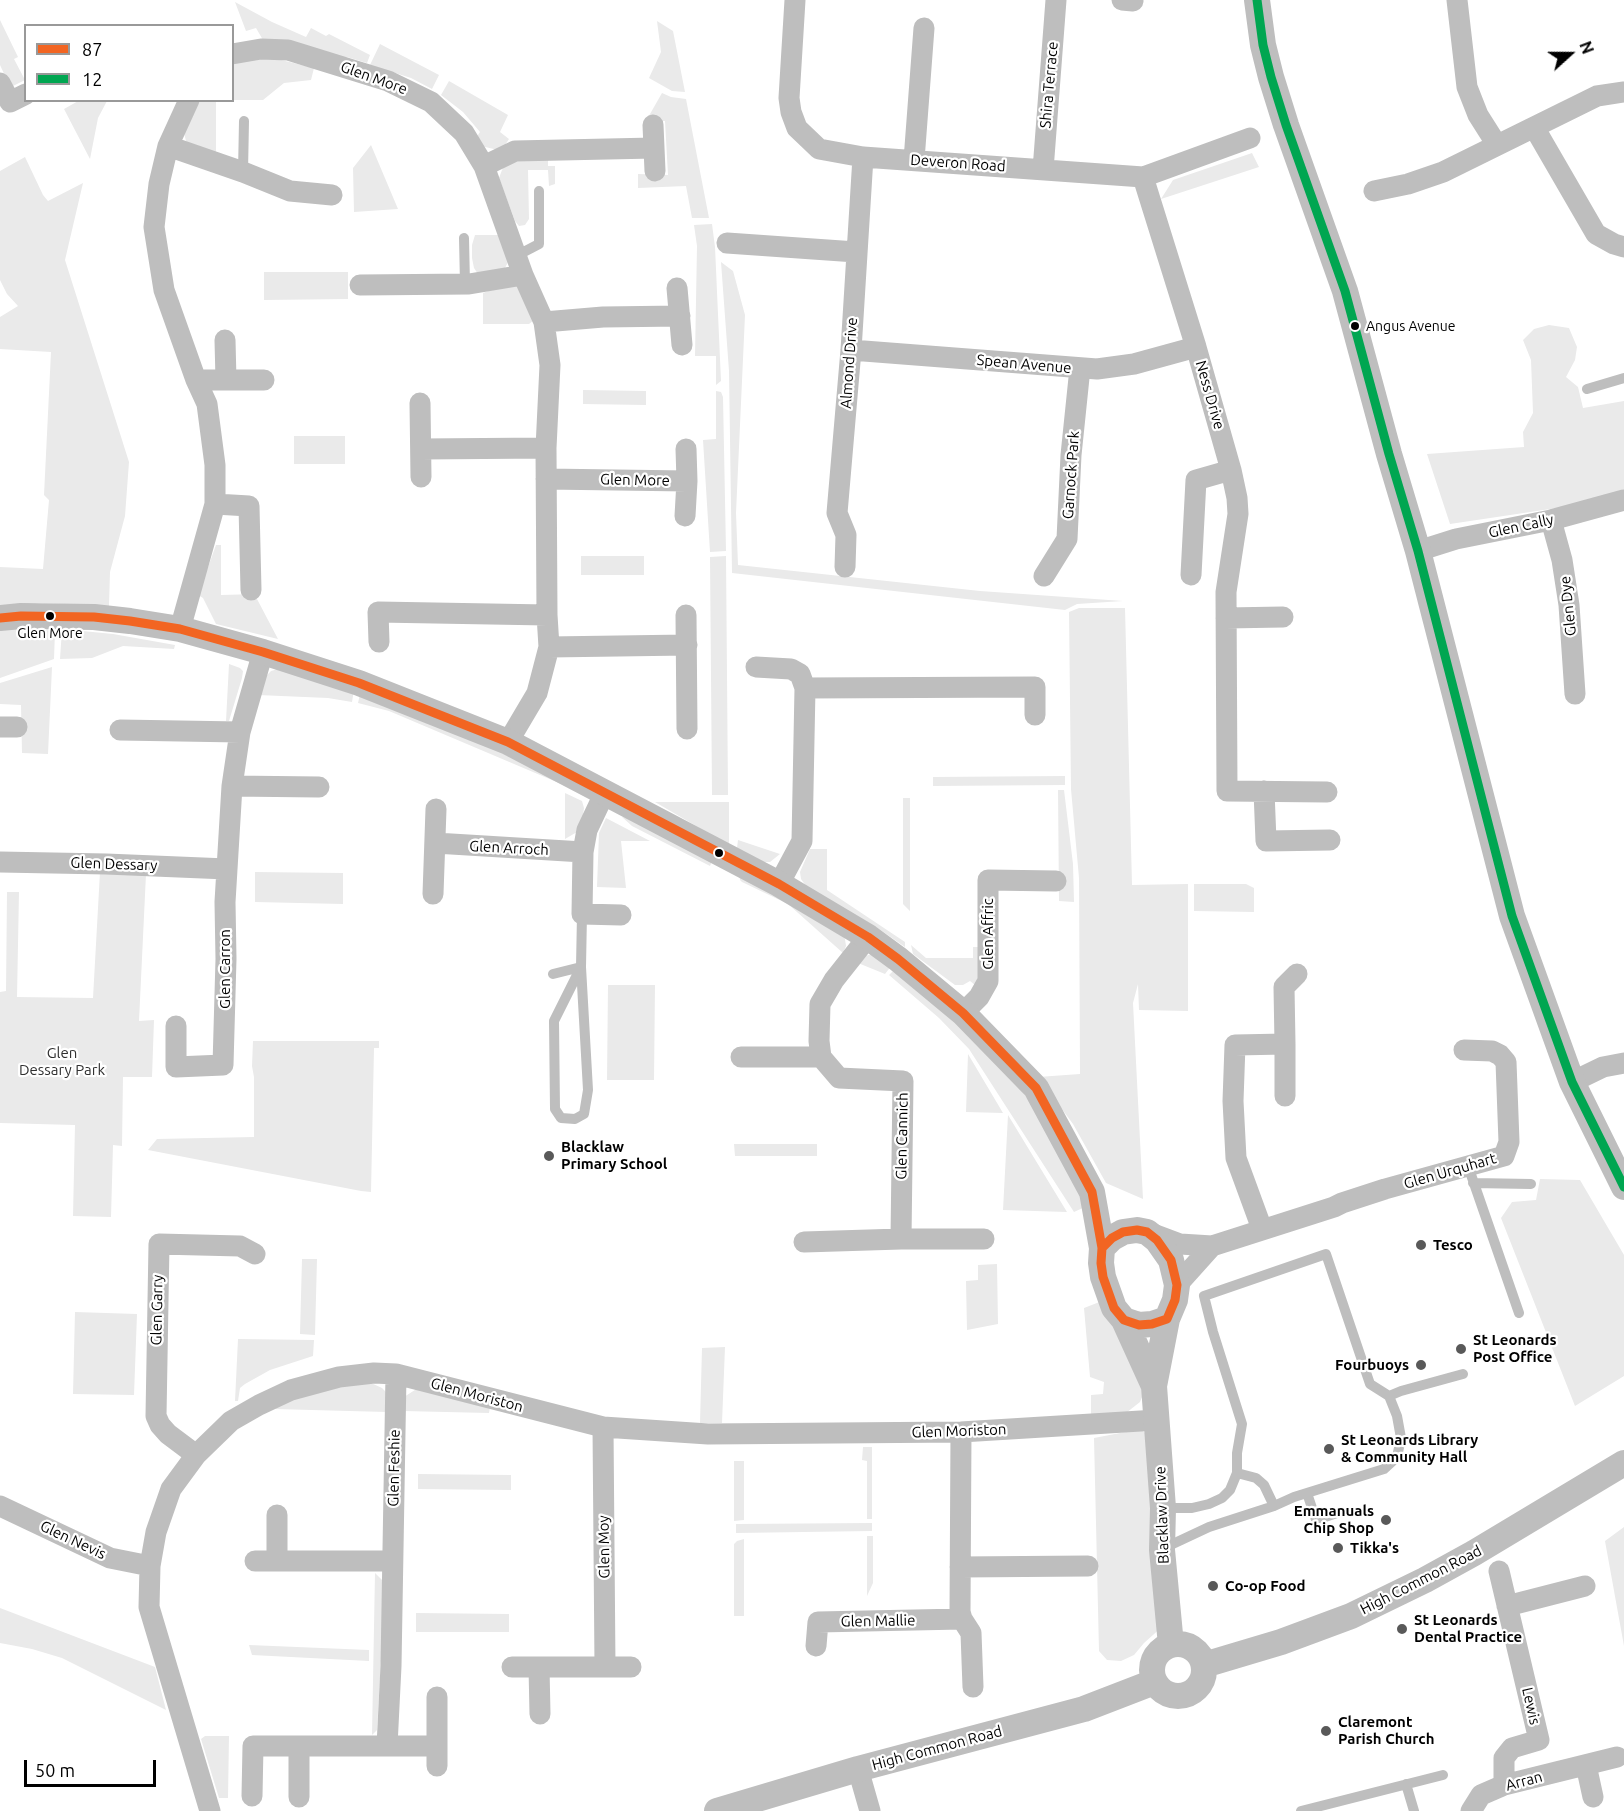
<!DOCTYPE html>
<html>
<head>
<meta charset="utf-8">
<style>
  body { margin:0 }
  #map { position:relative; width:1624px; height:1811px; overflow:hidden; background:#fff; font-family:Ubuntu,sans-serif }
  canvas { display:block }
  .legend { position:absolute; left:24px; top:24px; width:210px; height:78px; box-sizing:border-box; background:#fff; border:2px solid #999; margin:0; padding:8px 10px; list-style:none; font-size:18px; color:#000 }
  .legend li { display:flex; align-items:center; gap:12px; height:30px }
  .legend b { width:30px; border:2px solid #999 }
  .north { position:absolute; left:1540px; top:24px; width:60px; height:60px; -webkit-text-stroke:4px #fff; paint-order:stroke; rotate:69deg; font-size:16px; font-weight:700; line-height:24px; text-align:center; color:#000 }
  .north::after { content:''; display:block; margin:auto; width:21px; height:27px; background:#000; clip-path:polygon(50% 0,100% 100%,50% 72%,0 100%) }
  .scale { position:absolute; left:24px; top:1760px; width:132px; height:27px; box-sizing:border-box; border:3px solid #000; border-top:0; padding-left:8px; font-size:18px; line-height:21px; white-space:nowrap; color:#000; -webkit-text-stroke:4px #fff; paint-order:stroke }
</style>
</head>
<body>
<div id="map">
<canvas width="1624" height="1811"></canvas>
<ul class="legend">
<li><b style="height:8px;background:#f26522"></b>87</li>
<li><b style="height:8px;background:#00a651"></b>12</li>
</ul>
<div class="north">N</div>
<div class="scale">50 m</div>
</div>
<script>
const g = document.querySelector('canvas').getContext('2d');
g.lineJoin = 'round';
function fill(path, color) { g.fillStyle = color; g.fill(path, 'evenodd'); }
const toPath = rows => new Path2D(rows.map(r => 'M' + r).join(''));
function trace(path, color, width, dash) { g.strokeStyle = color; g.lineWidth = width; g.lineCap = dash ? 'butt' : 'round'; g.setLineDash(dash || []); g.stroke(path); }
function label(font, color, halo, rows, align = 'center') {
  g.font = font + ' Ubuntu,sans-serif'; g.lineWidth = 4.5; g.setLineDash([]); g.textBaseline = 'middle'; g.strokeStyle = halo; g.fillStyle = color; for (const [text, x, y, turn = 0] of rows) {
    g.save(); g.translate(x, y); g.rotate((+turn || 0) * Math.PI / 180); g.textAlign = isNaN(turn) ? turn : align; if (halo) g.strokeText(text, 0, 0); g.fillText(text, 0, 0); g.restore();
  }
}
const green = toPath([
  [235,2,272,22,306,37,311,28,326,36,329,34,370,55,367,63,347,57,342,60,263,40,256,28,246,31],
  [0,20,18,57,14,59,25,80,13,86,7,80,0,65],
  [657,21,673,31,685,92,672,91,649,78,661,52],
  [380,44,439,75,432,89,411,78,370,65],
  [273,58,314,68,311,80,284,83,263,100,233,100,233,65,240,61],
  [449,81,508,115,500,132,509,139,503,148,498,150,481,146,476,138,480,132,463,112,441,95],
  [662,93,671,97,686,99,709,218,692,218,686,186,638,188,638,174,668,175,665,121,646,121],
  [80,100,107,101,98,118,90,159,64,109],
  [199,101,216,101,216,153,193,147,186,141,184,133],
  [371,145,398,209,354,212,353,168],
  [1252,153,1259,167,1161,199,1173,180],
  [548,154,548,166,555,166,555,184,549,186,548,170,528,170,529,219,525,225,519,226,515,221,499,178,502,170,507,162],
  [25,157,43,195,48,201,83,183,65,260,129,462,125,516,110,572,109,606,40,603,0,606,0,567,43,569,49,500,44,495,51,352,0,349,0,317,18,306,7,294,0,280,0,171],
  [712,224,715,247,721,381,716,385,716,356,695,356,697,246,694,225],
  [475,235,502,235,510,258,505,268,478,274,474,268,472,258,472,245],
  [721,262,733,271,745,315,736,513,738,565,980,591,1123,601,1077,604,1065,610,732,573,729,371],
  [264,272,348,272,348,299,264,300],
  [506,284,520,286,534,320,529,324,483,324,483,293],
  [1549,325,1569,328,1577,347,1575,360,1566,377,1578,387,1583,408,1624,401,1624,498,1450,524,1427,454,1524,447,1523,432,1533,413,1531,360,1523,340,1534,329],
  [583,390,646,391,646,405,583,404],
  [716,391,721,392,723,397,726,551,710,552,703,440,716,439],
  [294,436,345,436,345,464,294,464],
  [216,545,221,545,221,595,258,594,257,599,278,639,216,624,203,598,198,595],
  [581,556,644,556,644,575,581,575],
  [726,556,728,795,712,795,710,557],
  [1079,608,1125,608,1132,885,1188,884,1188,1011,1139,1010,1138,984,1133,1003,1143,1199,1106,1183,1073,1124,1038,1077,1080,1074,1079,878,1071,789,1069,612],
  [0,626,46,626,45,630,55,631,54,659,0,678],
  [62,629,113,634,175,645,174,649,123,646,92,658,60,659],
  [229,664,240,668,243,671,242,678,229,721,226,721],
  [52,667,48,754,22,753,21,705,0,704,0,683],
  [278,669,354,690,352,702,328,698,258,695,265,677,271,671],
  [360,694,457,730,566,786,389,711,358,703],
  [1065,776,1065,785,933,786,933,777],
  [1058,790,1064,790,1073,864,1074,902,1059,901],
  [565,793,582,801,584,808,582,822,577,832,565,839],
  [903,798,910,798,910,911,903,904],
  [655,802,729,802,729,844,703,830],
  [622,817,636,819,713,859,710,866,632,826],
  [606,818,650,841,621,841,626,888,597,887,599,833],
  [738,840,780,854,770,862,764,862,737,848],
  [810,849,827,849,827,890,905,942,905,947,879,929,806,886,801,879,800,872],
  [100,872,146,874,139,1021,154,1020,152,1077,123,1077,122,1146,113,1145,111,1217,73,1216,75,1125,0,1123,0,992,6,991,7,892,19,892,17,997,93,998],
  [255,872,343,873,343,904,255,902],
  [739,874,839,929,845,939,846,946,843,953,788,904,742,882,740,880],
  [1194,884,1246,884,1254,888,1254,912,1194,911],
  [911,945,926,958,973,958,973,947,980,947,978,978,975,985,970,981,963,985,955,985,913,954],
  [872,954,892,965,885,974,858,963,865,956],
  [896,968,992,1055,1024,1094,1054,1136,1087,1206,1074,1212,969,1049,939,1018,889,975],
  [608,985,655,985,654,1080,607,1080],
  [253,1041,379,1041,379,1048,374,1048,371,1192,361,1191,148,1150,157,1139,254,1137,254,1077,252,1066],
  [968,1054,1003,1113,966,1112],
  [1008,1115,1067,1212,1003,1210],
  [734,1144,817,1144,817,1156,735,1156],
  [1540,1179,1580,1180,1624,1255,1624,1376,1575,1406,1501,1218,1512,1202,1536,1200],
  [302,1259,317,1259,315,1335,300,1334],
  [997,1264,998,1324,967,1330,966,1281,978,1280,978,1265],
  [1102,1301,1144,1392,1140,1402,1126,1413,1091,1418,1091,1395,1103,1394,1104,1382,1090,1377,1084,1308],
  [75,1312,137,1314,134,1395,73,1394],
  [238,1339,314,1340,313,1356,270,1370,245,1384,240,1388,238,1401,235,1401],
  [725,1347,722,1423,700,1423,702,1348],
  [371,1383,382,1388,387,1393,387,1412,274,1409,296,1398,315,1392,355,1384],
  [418,1388,490,1407,489,1413,403,1411,404,1397],
  [1141,1429,1149,1437,1163,1626,1144,1643,1134,1655,1121,1661,1107,1660,1099,1651,1094,1438],
  [863,1447,872,1447,872,1519,867,1519,867,1461,862,1460],
  [734,1461,744,1461,744,1520,734,1521],
  [418,1474,511,1475,511,1490,418,1489],
  [872,1523,872,1531,736,1533,736,1524],
  [1624,1527,1624,1646,1605,1541],
  [867,1536,873,1536,873,1583,867,1596],
  [744,1539,744,1616,734,1616,734,1544,737,1541],
  [375,1573,383,1581,385,1590,377,1730,372,1735],
  [0,1608,155,1667,166,1710,62,1658,32,1649,0,1643],
  [416,1613,509,1614,509,1632,416,1632],
  [249,1645,369,1650,369,1661,252,1655],
  [205,1736,229,1736,228,1798,219,1798,201,1739]
]);
const service = toPath([
  [243,172,244,121],
  [464,238,465,284],
  [516,256,539,244,539,191],
  [1587,389,1624,378],
  [581,967,554,1021,555,1109,561,1118,575,1119,584,1114,588,1090,581,967,582,914],
  [553,974,581,967],
  [1468,1166,1519,1313],
  [1473,1183,1531,1184],
  [1389,1396,1401,1391,1463,1374],
  [1237,1473,1256,1478,1264,1485,1274,1506],
  [1307,1493,1316,1520,1337,1513],
  [1162,1549,1209,1527,1274,1506,1294,1497,1384,1469,1397,1457,1401,1438,1397,1416,1389,1396,1370,1384,1326,1254,1204,1296,1213,1332,1242,1424,1237,1453,1237,1473,1230,1490,1222,1498,1209,1504,1192,1508,1163,1508],
  [1406,1784,1414,1811],
  [1301,1811,1443,1775]
]);
const minor = toPath([
  [795,0,789,98,791,112,797,128,819,149,863,157,1143,177,1250,138],
  [1122,0,1133,1],
  [1457,0,1467,87,1478,115,1497,145],
  [232,54,261,49,288,50,388,81,431,102,464,133,484,166,523,275,544,322,550,365,546,448,547,615,549,647,537,693,508,742],
  [0,83,10,102,26,94],
  [653,125,655,171],
  [1534,127,1596,234,1614,244,1624,247],
  [168,146,243,172,290,191,332,195],
  [914,160,924,28],
  [484,166,515,151,654,148],
  [1043,170,1056,0],
  [1143,177,1196,347,1231,470,1237,498,1238,514,1226,592,1227,791,1327,792],
  [1374,191,1408,184,1443,172,1597,96,1624,92],
  [727,243,856,252],
  [360,285,469,284,523,275],
  [677,288,682,345],
  [544,322,603,317,680,316],
  [225,340,226,380],
  [851,350,1097,369,1134,364,1196,347],
  [196,380,264,380],
  [420,403,421,477],
  [421,449,546,448],
  [546,479,687,481],
  [215,504,249,506,251,590],
  [685,516,687,481,686,449],
  [1551,520,1562,560,1569,605,1575,694],
  [1418,551,1456,539,1551,520,1624,500],
  [845,567,846,535,837,513,851,350,863,157],
  [1191,575,1196,480,1231,470],
  [1044,576,1067,539,1071,455,1080,368],
  [686,615,687,729],
  [1226,618,1283,617],
  [180,629,215,504,215,465,207,404,196,380,164,290,154,227,159,184,168,146,189,100],
  [379,642,378,612,547,615],
  [549,647,687,645],
  [756,667,791,669,800,674,805,688,802,841,779,884],
  [805,688,1035,687,1035,715],
  [0,727,17,727],
  [120,730,240,732],
  [232,786,319,787],
  [1264,791,1266,841,1330,840],
  [605,792,587,830,583,852,582,914,621,915],
  [435,843,583,852],
  [0,862,106,864,227,869],
  [433,894,436,809],
  [868,937,834,980,820,1004,819,1041,821,1057,839,1078,903,1081,901,1239],
  [963,1013,979,997,988,981,988,880,1056,881],
  [176,1026,176,1067,223,1065,226,959,225,902,232,786,240,732,263,652],
  [1285,1044,1285,1096],
  [741,1057,821,1057],
  [1572,1082,1603,1067,1624,1063],
  [1262,1229,1236,1158,1233,1101,1235,1045,1285,1044,1284,987,1297,974],
  [1148,1232,1180,1244,1212,1246,1334,1207,1342,1203,1385,1189,1504,1156,1509,1142,1506,1062,1500,1055,1492,1051,1464,1050],
  [804,1242,901,1239,984,1239],
  [1177,1285,1212,1246],
  [603,1427,605,1667],
  [961,1432,960,1612,962,1619,971,1633,973,1687],
  [196,1455,168,1434,160,1425,156,1416,159,1244,240,1246,255,1254],
  [0,1506,110,1558,150,1566],
  [277,1560,277,1515],
  [255,1561,392,1561],
  [960,1567,1088,1566],
  [1499,1571,1539,1740,1512,1748,1504,1758,1504,1785],
  [1507,1606,1585,1586],
  [816,1646,818,1622,962,1619],
  [512,1667,631,1667],
  [539,1667,540,1714],
  [437,1697,437,1766],
  [387,1746,391,1666,396,1374],
  [1586,1765,1593,1797],
  [858,1769,870,1811],
  [252,1796,253,1746,436,1746],
  [299,1797,299,1746],
  [210,1811,149,1607,150,1566,156,1532,171,1489,196,1455,231,1421,259,1405,291,1390,339,1377,374,1373,396,1374,603,1427,708,1434,961,1432,1157,1420],
  [1471,1811,1481,1795,1504,1785,1617,1757]
]);
const tertiary = toPath([
  [1257,0,1263,45,1271,77,1286,125,1345,291,1389,454,1418,551,1512,916,1572,1082,1624,1187],
  [0,618,21,616,94,617,130,621,180,629,263,652,359,683,508,742,779,884,868,937,898,959,963,1013,1036,1088,1092,1192,1102,1248,1101,1263,1103,1277,1114,1308,1124,1320,1139,1325,1152,1324,1167,1319,1175,1300,1177,1285,1171,1260,1157,1240,1147,1232,1137,1230,1123,1232,1112,1238,1102,1248],
  [1167,1319,1154,1386,1163,1508,1162,1550,1171,1645],
  [1124,1320,1154,1386],
  '1152 1670a26 26 0 1 1 52 0a26 26 0 1 1-52 0Z',
  [1204,1665,1281,1642,1351,1616,1425,1580,1474,1553,1624,1463],
  [717,1811,858,1769,1084,1709,1154,1682]
]);
const bus1 = toPath([
  [0,618,21,616,94,617,130,621,180,629,263,652,359,683,508,742,779,884,868,937,898,959,963,1013,1036,1088,1092,1192,1102,1248,1101,1263,1103,1277,1114,1308,1124,1320,1139,1325,1152,1324,1167,1319,1175,1300,1177,1285,1171,1260,1157,1240,1147,1232,1137,1230,1123,1232,1112,1238,1102,1248]
]);
const bus2 = toPath([
  [1257,0,1263,45,1271,77,1286,125,1345,291,1389,454,1418,551,1512,916,1572,1082,1624,1187]
]);
const markers = [
  [1355,326,5,"#000"],
  [50,616,5,"#000"],
  [719,853,5,"#000"],
  [549,1156,6,"#595959"],
  [1421,1245,6,"#595959"],
  [1461,1349,6,"#595959"],
  [1421,1365,6,"#595959"],
  [1329,1449,6,"#595959"],
  [1386,1520,6,"#595959"],
  [1338,1548,6,"#595959"],
  [1213,1586,6,"#595959"],
  [1402,1629,6,"#595959"],
  [1326,1731,6,"#595959"]
];
const busNames = [
  ["Angus Avenue",1366,326],
  ["Glen More",50,633,"center"]
];
const streetNames = [
  ["Glen More",374,78,20],
  ["Shira Terrace",1049,85,-85],
  ["Deveron Road",958,163,4],
  ["Almond Drive",849,363,-86],
  ["Spean Avenue",1024,364,5],
  ["Ness Drive",1210,395,74],
  ["Garnock Park",1071,475,-86],
  ["Glen More",635,480,1],
  ["Glen Cally",1521,526,-12],
  ["Glen Dye",1568,606,-96],
  ["Glen Arroch",509,848,3],
  ["Glen Dessary",114,864,2],
  ["Glen Affric",988,934,-90],
  ["Glen Carron",225,969,-90],
  ["Glen Cannich",902,1136,-89],
  ["Glen Urquhart",1450,1171,-16],
  ["Glen Garry",157,1310,-89],
  ["Glen Moriston",477,1395,15],
  ["Glen Moriston",959,1431,-2],
  ["Glen Feshie",394,1468,-89],
  ["Blacklaw Drive",1162,1515,-92],
  ["Glen Nevis",73,1540,25],
  ["Glen Moy",604,1547,-91],
  ["High Common Road",1421,1580,-27],
  ["Glen Mallie",878,1621,-1],
  ["Lewis",1531,1706,77],
  ["High Common Road",937,1748,-15],
  ["Arran",1524,1781,-15]
];
const parkNames = [
  ["Glen",62,1053],
  ["Dessary Park",62,1070]
];
const poiNames = [
  ["Blacklaw",561,1147],
  ["Primary School",561,1164],
  ["Tesco",1433,1245],
  ["St Leonards",1473,1340],
  ["Post Office",1473,1357],
  ["Fourbuoys",1409,1365,"right"],
  ["St Leonards Library",1341,1440],
  ["& Community Hall",1341,1457],
  ["Emmanuals",1374,1511,"right"],
  ["Chip Shop",1374,1528,"right"],
  ["Tikka's",1350,1548],
  ["Co-op Food",1225,1586],
  ["St Leonards",1414,1620],
  ["Dental Practice",1414,1637],
  ["Claremont",1338,1722],
  ["Parish Church",1338,1739]
];
fill(green, '#eaeaea');
trace(service, '#bebebe', 10);
trace(minor, '#bebebe', 21);
trace(tertiary, '#bebebe', 26);
trace(bus1, '#f26522', 9);
trace(bus2, '#00a651', 9);
for (const [x, y, r, color] of markers) { const dot = new Path2D(); dot.arc(x, y, r, 0, 2 * Math.PI); g.fillStyle = color; g.fill(dot); trace(dot, '#fff', 2); }
label('14px', '#000', '#fff', busNames, 'left');
label('15px', '#000', '#fff', streetNames);
label('15px', '#303030', '#fff', parkNames);
label('bold 15px', '#000', '#fff', poiNames, 'left');
</script>
</body>
</html>
